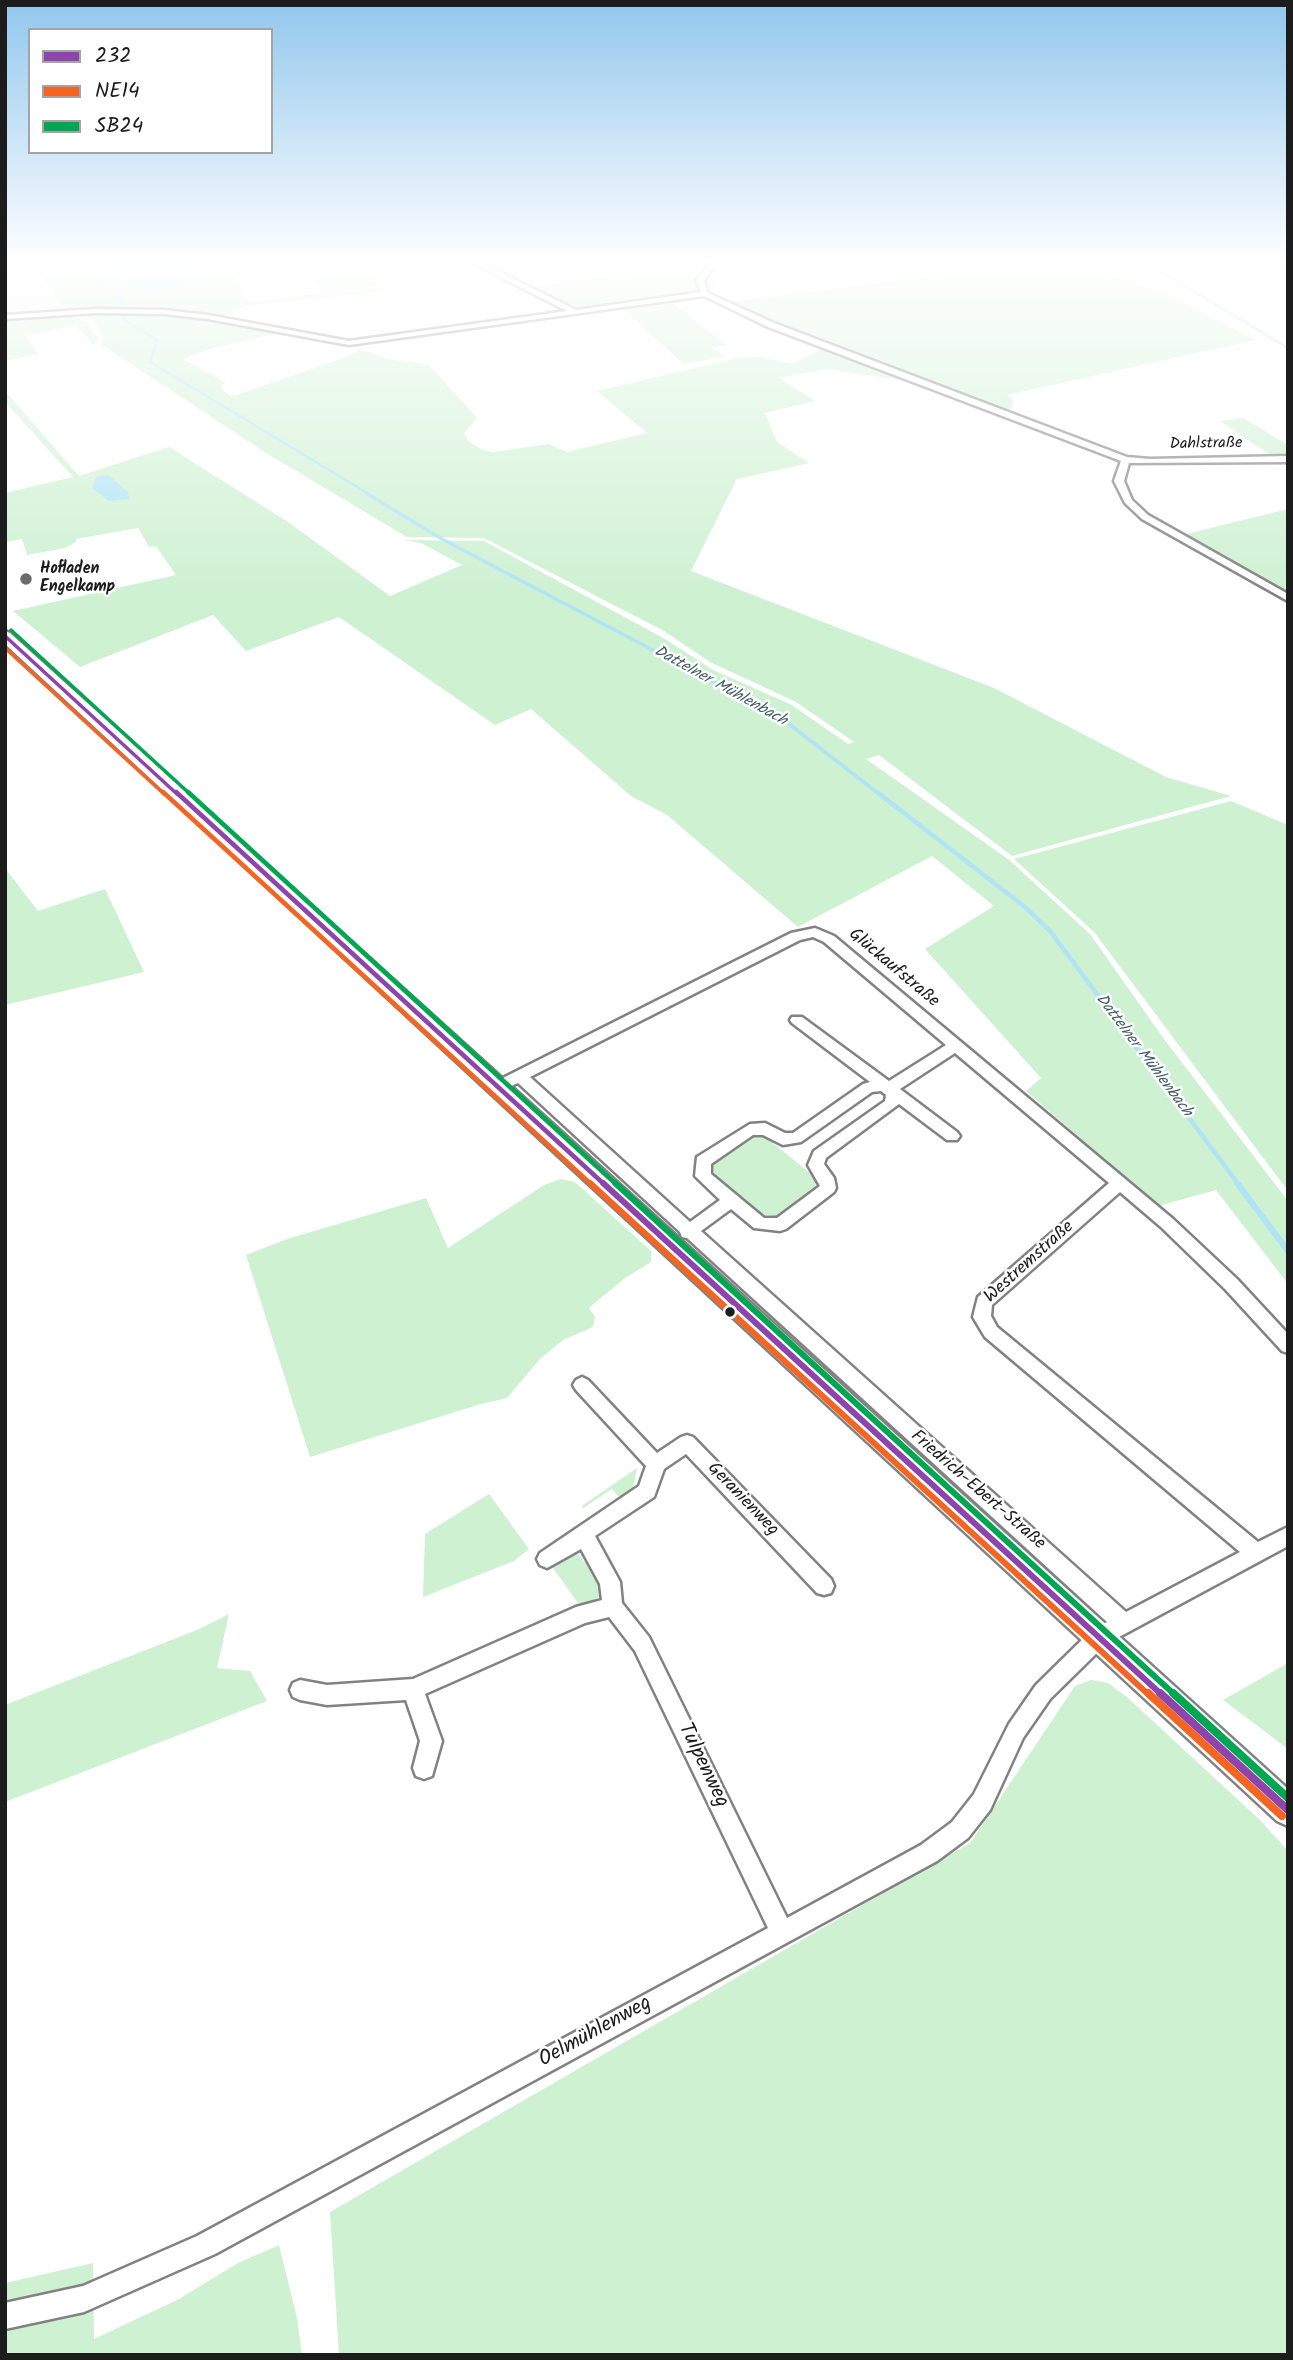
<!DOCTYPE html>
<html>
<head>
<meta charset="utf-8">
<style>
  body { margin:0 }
  #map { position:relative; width:1293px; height:2360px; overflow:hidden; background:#fff; font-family:Kalam,sans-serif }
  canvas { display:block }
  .frame { position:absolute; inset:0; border:7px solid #1c1c1c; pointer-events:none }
  .legend { position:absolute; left:28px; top:28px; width:245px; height:126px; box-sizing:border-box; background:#fff; border:2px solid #a4a4a4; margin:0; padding:9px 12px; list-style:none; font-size:21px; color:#1c1c1c }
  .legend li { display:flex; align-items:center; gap:14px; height:35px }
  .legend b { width:35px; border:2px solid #a4a4a4 }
</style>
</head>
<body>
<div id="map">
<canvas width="1293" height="2360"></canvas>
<div class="frame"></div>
<ul class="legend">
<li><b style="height:9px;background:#8e44ad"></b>232</li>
<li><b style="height:9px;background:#f26522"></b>NE14</li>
<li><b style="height:9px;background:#00a651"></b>SB24</li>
</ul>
</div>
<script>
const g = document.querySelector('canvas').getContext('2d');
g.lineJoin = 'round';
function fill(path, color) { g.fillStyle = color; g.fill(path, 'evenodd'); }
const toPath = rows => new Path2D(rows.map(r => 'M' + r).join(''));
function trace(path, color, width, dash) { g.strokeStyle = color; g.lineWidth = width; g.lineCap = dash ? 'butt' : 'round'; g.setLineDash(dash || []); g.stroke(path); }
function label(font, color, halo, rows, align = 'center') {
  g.font = font + ' Kalam,sans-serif'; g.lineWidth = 5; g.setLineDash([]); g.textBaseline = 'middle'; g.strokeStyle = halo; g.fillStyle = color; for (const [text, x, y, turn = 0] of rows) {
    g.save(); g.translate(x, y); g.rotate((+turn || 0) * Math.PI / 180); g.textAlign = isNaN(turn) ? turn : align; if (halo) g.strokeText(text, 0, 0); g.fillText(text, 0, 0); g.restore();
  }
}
const built = toPath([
  [5,264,28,264,65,314,5,317]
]);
const green = toPath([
  [310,264,312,269,363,264,378,286,321,293,307,268,234,278,246,302,382,287,385,291,246,306,222,318,194,311,104,308,65,310,32,265],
  [684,264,724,264,708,292,576,310,529,287,686,267],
  [921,264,953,264,971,270,1017,264,1071,264,1168,294,1255,340,1007,395,1013,400,1012,409,999,411,725,302,946,275],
  [669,301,727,345,712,347,725,357,683,364,623,308],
  [96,312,194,316,279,333,216,347,183,359,225,382,221,388,231,397,349,356,360,349,388,359,429,365,477,418,464,433,468,441,483,450,493,452,549,444,567,452,647,433,597,391,738,358,761,357,792,364,826,347,919,383,826,369,779,378,815,401,765,413,777,442,809,463,737,479,691,571,994,688,1166,777,1231,796,1012,856,879,755,866,759,1008,859,1090,934,1164,1039,1288,1201,1288,1284,1216,1190,1158,1206,1026,1091,1041,1078,925,949,994,906,932,856,798,927,667,815,631,796,531,709,495,725,339,617,246,651,213,615,80,667,13,611,176,575,156,546,149,547,138,528,76,539,76,542,65,548,27,555,22,539,5,542,5,493,73,477,5,402,5,391,79,476,169,447,288,522,390,596,462,565,421,543,403,540,484,541,665,639,713,670,790,704,848,744,854,742,796,702,710,662,664,631,484,538,407,537,266,453,101,344,104,338,93,320,85,316],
  [71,315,87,323,98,339,94,345,76,326,25,335,38,354,5,361,5,319],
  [1243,418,1288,445,1288,453,1270,455,1220,421],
  [1288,509,1288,595,1182,535],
  [1231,801,1288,825,1288,1191,1094,932,1014,859],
  [5,868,38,911,105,889,144,972,5,1005],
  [753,1137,767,1138,816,1178,815,1189,778,1216,762,1215,714,1174,713,1163],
  [561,1179,575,1182,651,1251,651,1262,625,1278,589,1308,595,1317,593,1327,563,1340,540,1359,507,1398,481,1404,310,1457,246,1255,287,1239,426,1198,448,1248,544,1185],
  [637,1468,632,1493,622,1500,612,1489,582,1509,583,1505],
  [489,1494,529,1549,514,1561,423,1597,425,1534],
  [573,1553,579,1555,603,1584,602,1595,585,1605,578,1603,553,1568,553,1565],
  [229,1614,217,1668,250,1671,267,1701,5,1802,5,1705,197,1630],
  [1288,1663,1288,1749,1223,1700],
  [1091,1680,1108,1683,1128,1698,1261,1821,1288,1851,1288,2355,339,2355,330,2212,970,1843,1075,1686],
  [279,2245,297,2318,302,2355,5,2355,5,2283,93,2263,94,2339,179,2299,238,2263]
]);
const water = toPath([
  [116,264,186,264,182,273,186,280,181,287,150,294,142,293,117,270],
  [108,475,128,492,129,499,109,501,92,488,96,477]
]);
const streamFar3 = toPath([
  [85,264,96,280,122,300,123,308],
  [1148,264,1288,348],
  [122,313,124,320,157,340,150,362,369,494]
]);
const streamFar2 = toPath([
  [366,493,442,539,780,717,879,794]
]);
const streamFar1 = toPath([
  [877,792,1025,907,1050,931,1239,1185]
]);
const stream = toPath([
  [1237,1183,1288,1251]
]);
const street = toPath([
  [475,264,484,264,576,310,701,292,696,281,709,264,716,264,704,281,708,293,774,323,1127,457,1150,459,1288,456,1288,462,1129,463,1124,481,1132,500,1148,515,1288,594,1288,601,1142,519,1125,503,1114,481,1121,461,768,327,704,296,349,345,208,319,164,314,96,313,5,319,5,315,96,309,164,310,208,315,349,341,567,311,475,264],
  [815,928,834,936,1173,1219,1237,1279,1288,1334,1288,1353,1282,1351,1225,1289,1161,1227,1120,1192,992,1305,991,1316,997,1327,1258,1542,1288,1527,1288,1546,1106,1644,1050,1699,1023,1738,990,1810,968,1838,937,1861,215,2254,84,2312,5,2329,5,2303,83,2286,197,2236,768,1928,635,1651,609,1617,585,1623,425,1694,442,1741,432,1776,424,1779,416,1776,413,1768,420,1741,406,1700,327,1705,300,1700,293,1697,290,1690,293,1683,300,1680,327,1685,413,1679,576,1607,602,1600,600,1584,581,1549,547,1568,540,1565,537,1559,540,1553,639,1486,646,1466,576,1390,573,1385,576,1380,582,1377,588,1380,657,1453,681,1437,687,1435,693,1437,831,1579,834,1586,831,1593,824,1595,817,1593,686,1454,664,1469,654,1497,595,1536,620,1582,622,1603,649,1637,787,1918,921,1845,952,1822,974,1794,1009,1724,1036,1685,1092,1630,1107,1622,687,1238,682,1237,680,1232,518,1083,498,1092,491,1087,493,1083,791,933,815,928],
  [813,937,824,942,946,1045,889,1081,802,1017,792,1017,790,1020,792,1023,870,1082,863,1084,793,1133,785,1133,765,1123,750,1124,697,1157,695,1176,720,1200,690,1222,530,1077,800,940,813,937],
  [955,1053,1109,1183,978,1297,973,1317,985,1337,1240,1552,1126,1612,701,1231,731,1209,754,1228,780,1231,786,1229,834,1192,836,1188,834,1178,824,1164,826,1158,899,1104,947,1140,957,1140,960,1136,957,1132,900,1089,955,1053],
  [881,1091,886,1095,885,1101,814,1151,808,1165,820,1186,777,1218,764,1218,711,1174,711,1164,753,1135,763,1135,783,1145,801,1142,872,1092,881,1091]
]);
const primary = toPath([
  [5,631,10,633,1288,1789,1288,1826,1277,1821,5,644,5,631]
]);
const bus1Far3 = toPath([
  [5,636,177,794]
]);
const bus1Far2 = toPath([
  [176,792,605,1185]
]);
const bus1Far1 = toPath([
  [603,1183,1162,1695]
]);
const bus1 = toPath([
  [1160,1693,1288,1810]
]);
const bus2Far3 = toPath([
  [5,648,164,794]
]);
const bus2Far2 = toPath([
  [163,792,592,1185]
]);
const bus2Far1 = toPath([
  [590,1183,1149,1695]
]);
const bus2 = toPath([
  [1148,1693,1282,1816]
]);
const bus3Far3 = toPath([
  [11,630,190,794]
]);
const bus3Far2 = toPath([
  [188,792,617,1185]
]);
const bus3Far1 = toPath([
  [615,1183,1175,1695]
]);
const bus3 = toPath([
  [1173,1693,1288,1798]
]);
const markers = [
  [26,579,7,"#6b6b6b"],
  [730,1312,6,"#1c1c1c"]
];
const farStreetnames = [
  ["Dahlstraße",1206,445,-1]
];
const farPoinames = [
  ["Hofladen",40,570],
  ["Engelkamp",40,588]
];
const farWaternames = [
  ["Dattelner Mühlenbach",720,687,29],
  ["Dattelner Mühlenbach",1143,1056,53]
];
const streetNames = [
  ["Glückaufstraße",893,969,40],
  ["Westremstraße",1030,1263,-42],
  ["Friedrich-Ebert-Straße",977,1491,41],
  ["Geranienweg",742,1500,46]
];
const nearStreetnames = [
  ["Tulpenweg",702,1766,64],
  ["Oelmühlenweg",596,2033,-29]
];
fill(built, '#f8f1f7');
fill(green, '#cef1d2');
fill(water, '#b0e4f4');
trace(streamFar3, '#b0e4f4', 2.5);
trace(streamFar2, '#b0e4f4', 3.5);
trace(streamFar1, '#b0e4f4', 4.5);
trace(stream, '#b0e4f4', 6);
trace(street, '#828282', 5);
trace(primary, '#828282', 5);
fill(street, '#fff');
fill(primary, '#fff');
trace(bus1Far3, '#8e44ad', 3.5);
trace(bus1Far2, '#8e44ad', 4.5);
trace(bus1Far1, '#8e44ad', 6);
trace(bus1, '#8e44ad', 8);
trace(bus2Far3, '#f26522', 3.5);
trace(bus2Far2, '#f26522', 4.5);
trace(bus2Far1, '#f26522', 6);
trace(bus2, '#f26522', 8);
trace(bus3Far3, '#00a651', 3.5);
trace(bus3Far2, '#00a651', 4.5);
trace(bus3Far1, '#00a651', 6);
trace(bus3, '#00a651', 8);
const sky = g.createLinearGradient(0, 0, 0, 595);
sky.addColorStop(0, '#91c7ed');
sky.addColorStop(0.44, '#fff');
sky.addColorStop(1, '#ffffff00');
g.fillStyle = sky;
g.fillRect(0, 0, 1293, 595);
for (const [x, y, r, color] of markers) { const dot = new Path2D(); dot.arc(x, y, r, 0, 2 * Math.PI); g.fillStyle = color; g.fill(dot); trace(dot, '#fff', 2.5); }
label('16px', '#1c1c1c', '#fff', farStreetnames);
label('bold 16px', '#1c1c1c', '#fff', farPoinames, 'left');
label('italic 16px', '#445e66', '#fff', farWaternames);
label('18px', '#1c1c1c', '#fff', streetNames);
label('21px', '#1c1c1c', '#fff', nearStreetnames);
</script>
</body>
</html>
